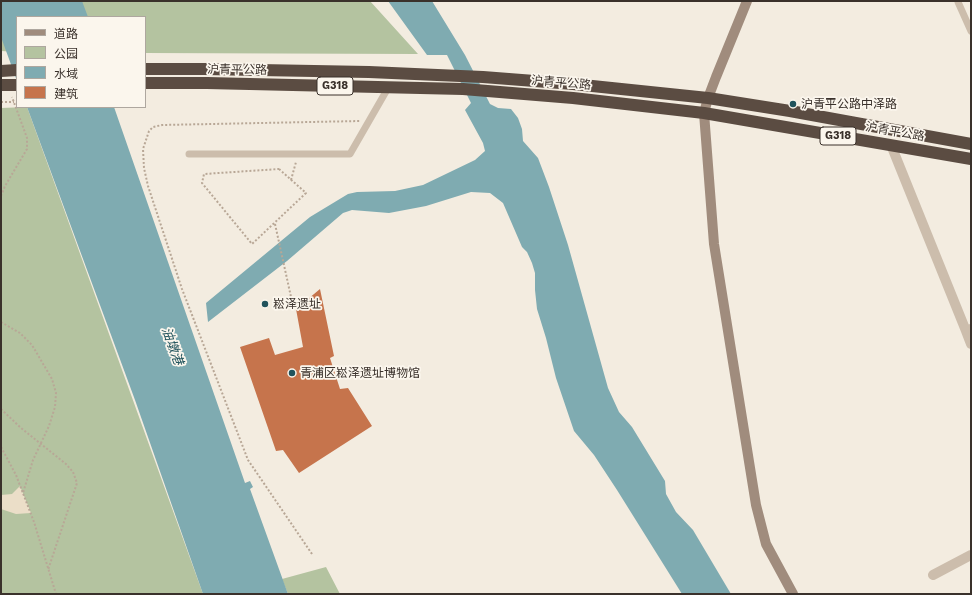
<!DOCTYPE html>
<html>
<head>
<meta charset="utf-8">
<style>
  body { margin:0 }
  #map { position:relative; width:972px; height:595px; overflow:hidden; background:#f3ece0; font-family:"Work Sans","Noto Sans SC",sans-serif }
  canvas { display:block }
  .frame { position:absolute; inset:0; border:2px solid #3a312b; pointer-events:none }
  .legend { position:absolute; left:16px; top:16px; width:130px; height:92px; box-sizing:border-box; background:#fbf6ed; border:1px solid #aea79f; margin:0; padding:5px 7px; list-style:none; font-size:12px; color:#3a312b }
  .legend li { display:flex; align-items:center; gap:8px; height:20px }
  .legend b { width:20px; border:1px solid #aea79f }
</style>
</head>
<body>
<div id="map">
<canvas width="972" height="595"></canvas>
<div class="frame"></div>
<ul class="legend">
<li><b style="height:5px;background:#a08c7d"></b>道路</li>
<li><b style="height:11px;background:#b4c3a0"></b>公园</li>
<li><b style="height:11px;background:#7fabb1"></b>水域</li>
<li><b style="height:11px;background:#c6744c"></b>建筑</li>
</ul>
</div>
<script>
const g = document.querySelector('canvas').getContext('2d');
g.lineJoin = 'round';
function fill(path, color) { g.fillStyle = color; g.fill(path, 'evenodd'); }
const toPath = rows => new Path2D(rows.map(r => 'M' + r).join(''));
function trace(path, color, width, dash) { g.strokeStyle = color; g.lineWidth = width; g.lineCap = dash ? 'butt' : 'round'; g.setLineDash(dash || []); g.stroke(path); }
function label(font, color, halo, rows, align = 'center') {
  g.font = font + ' "Work Sans","Noto Sans SC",sans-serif'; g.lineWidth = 3.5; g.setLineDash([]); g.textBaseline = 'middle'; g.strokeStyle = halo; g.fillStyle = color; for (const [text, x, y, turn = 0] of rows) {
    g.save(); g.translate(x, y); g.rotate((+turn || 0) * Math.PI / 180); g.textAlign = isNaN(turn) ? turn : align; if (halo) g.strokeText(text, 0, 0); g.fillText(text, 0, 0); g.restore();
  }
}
const green = toPath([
  [1,1,370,1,418,54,145,53,145,17,17,17,17,52,1,51],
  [27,107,203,594,1,594,1,108],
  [326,567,340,594,288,594,282,579]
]);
const plaza = toPath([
  [20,486,31,513,16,514,1,509,1,495,12,494]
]);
const water = toPath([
  [1,1,82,1,88,17,17,17,17,81,1,37],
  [388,1,432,1,465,55,490,104,498,108,511,109,518,118,522,129,523,141,538,158,549,187,568,245,608,388,619,412,632,427,665,481,666,494,676,512,693,530,731,594,682,594,617,490,594,455,574,431,556,378,546,338,537,309,535,290,535,273,532,263,527,252,522,247,503,203,490,193,471,192,426,206,389,213,352,210,343,213,287,261,208,322,206,303,310,217,348,194,357,192,395,191,423,185,475,160,485,151,483,143,465,110,471,103,447,55,427,55],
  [27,107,114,107,245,483,250,481,253,487,250,489,288,594,203,594,135,400]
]);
const building = toPath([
  [320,289,334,356,330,358,340,389,348,388,372,426,299,473,283,450,276,451,240,347,269,338,275,355,303,347,296,309]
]);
const path = toPath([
  [1,102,14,102],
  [279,169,306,193,252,244,202,183,204,174,279,169],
  [291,180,296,162],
  [1,196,5,186,27,149,27,138,12,97],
  [275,224,291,297],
  [1,322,20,333,32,345,52,379,56,393,55,407,49,426,33,460,23,493],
  [1,409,21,428,66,464,73,472,77,483,48,570],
  [1,447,16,475,34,522,56,594],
  [312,554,248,460,182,289,148,186,144,168,143,149,149,131,153,127,162,125,360,121]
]);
const lane = toPath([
  [958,2,971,31],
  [189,154,350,154,388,88]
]);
const street = toPath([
  [891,145,966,331,971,329],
  [966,331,971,344],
  [933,575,971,555]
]);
const secondary = toPath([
  [747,1,716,77,708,98,704,113,714,244,756,505,766,544,793,594]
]);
const highway = toPath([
  [145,69,204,69,369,72,483,77,573,84,708,98,790,111,971,144],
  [145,83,207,83,463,89,573,98,704,113,971,159]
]);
const highwayBridge = toPath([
  [1,71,17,70],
  [1,85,17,85]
]);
const markers = [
  [793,104,4,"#20535c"],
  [265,304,4,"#20535c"],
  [292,373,4,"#20535c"]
];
const shields = [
  [335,86,36],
  [838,136,36]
];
const shieldNames = [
  ["G318",335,86],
  ["G318",838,136]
];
const streetNames = [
  ["沪青平公路",237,70,1],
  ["沪青平公路",561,83,5],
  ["沪青平公路",895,132,10]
];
const poiNames = [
  ["沪青平公路中泽路",801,104],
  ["崧泽遗址",273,304],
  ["青浦区崧泽遗址博物馆",300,373]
];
const waterNames = [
  ["油墩港",172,346,70]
];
fill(green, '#b4c3a0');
fill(plaza, '#ebdec8');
fill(water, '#7fabb1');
fill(building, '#c6744c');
trace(path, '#b8a796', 2, [2, 2]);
trace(lane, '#ccbdac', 7);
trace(street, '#ccbdac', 10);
trace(secondary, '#a08c7d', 10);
trace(highway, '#5b4c42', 12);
trace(highwayBridge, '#5b4c42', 12);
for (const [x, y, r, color] of markers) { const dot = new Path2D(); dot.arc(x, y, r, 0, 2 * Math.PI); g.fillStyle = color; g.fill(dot); trace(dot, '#fbf6ed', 1.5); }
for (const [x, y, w] of shields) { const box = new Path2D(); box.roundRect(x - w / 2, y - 9, w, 18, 3); g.fillStyle = '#fbf6ed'; g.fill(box); trace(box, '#3a312b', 1); }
label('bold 11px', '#3a312b', null, shieldNames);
label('12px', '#3a312b', '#fbf6ed', streetNames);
label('12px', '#3a312b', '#fbf6ed', poiNames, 'left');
label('italic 13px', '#20535c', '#fbf6ed', waterNames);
</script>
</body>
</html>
